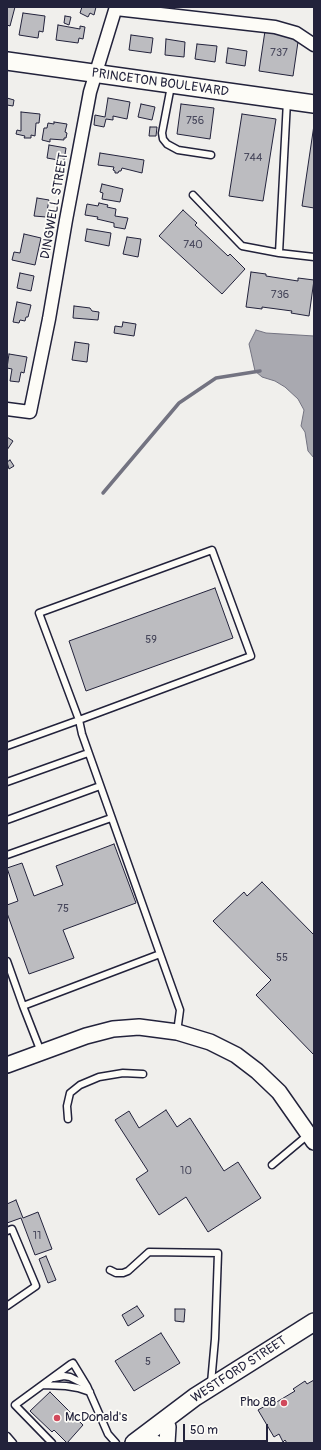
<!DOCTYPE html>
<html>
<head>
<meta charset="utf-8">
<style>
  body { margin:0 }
  #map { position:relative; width:321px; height:1450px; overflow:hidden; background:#f0efec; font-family:Pangolin,sans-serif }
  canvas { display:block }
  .frame { position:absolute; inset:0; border:8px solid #22223b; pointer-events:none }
  .scale { position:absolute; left:183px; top:1424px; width:85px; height:18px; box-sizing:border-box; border:2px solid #22223b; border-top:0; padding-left:5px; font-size:12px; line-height:14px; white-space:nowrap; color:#22223b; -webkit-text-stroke:3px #fdfcf7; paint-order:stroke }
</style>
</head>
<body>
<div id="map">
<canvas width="321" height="1450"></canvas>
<div class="frame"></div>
<div class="scale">50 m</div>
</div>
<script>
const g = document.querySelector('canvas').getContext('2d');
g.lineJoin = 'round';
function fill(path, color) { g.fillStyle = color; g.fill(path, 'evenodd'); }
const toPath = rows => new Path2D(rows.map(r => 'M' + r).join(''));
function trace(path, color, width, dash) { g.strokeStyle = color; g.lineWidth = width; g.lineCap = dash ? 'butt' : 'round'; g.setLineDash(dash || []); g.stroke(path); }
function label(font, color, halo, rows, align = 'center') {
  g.font = font + ' Pangolin,sans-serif'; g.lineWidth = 3.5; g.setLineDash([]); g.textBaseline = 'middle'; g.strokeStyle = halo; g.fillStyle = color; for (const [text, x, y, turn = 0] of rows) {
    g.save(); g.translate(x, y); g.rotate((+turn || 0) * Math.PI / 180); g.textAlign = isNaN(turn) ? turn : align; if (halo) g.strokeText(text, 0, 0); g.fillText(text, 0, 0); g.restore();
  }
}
const water = toPath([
  [256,330,266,333,314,336,314,458,308,451,305,432,301,426,304,410,298,399,285,387,275,381,262,377,255,371,249,344,256,330]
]);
const stream = toPath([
  [103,493,179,403,216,378,260,371]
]);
const building = toPath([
  [7,7,15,7,10,26,7,25,7,7],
  [82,7,96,7,94,15,90,13,88,17,80,13,82,7],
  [23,13,45,16,43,32,39,31,38,38,19,35,23,13],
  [65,16,71,17,69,25,64,23,65,16],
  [58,25,80,29,80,26,85,27,83,39,79,38,78,43,56,40,58,25],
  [265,31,299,35,293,76,259,71,265,31],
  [131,35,153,38,151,53,129,50,131,35],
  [166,39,185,42,184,57,165,55,166,39],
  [197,44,217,46,215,62,195,59,197,44],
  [228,48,247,51,245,66,226,63,228,48],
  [7,98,14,100,13,106,7,105,7,98],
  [108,98,130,102,127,119,113,116,113,120,106,119,104,127,94,125,95,115,105,117,108,98],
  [141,104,155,107,152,120,138,117,141,104],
  [181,104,214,108,210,139,177,134,181,104],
  [21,112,40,114,39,123,36,123,35,136,31,135,31,138,24,138,25,136,16,134,17,130,21,131,21,112],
  [242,114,276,119,263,201,229,196,242,114],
  [54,122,67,124,65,132,67,133,66,138,64,138,64,140,50,139,50,142,42,140,44,128,47,128,48,123,54,124,54,122],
  [314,125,314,208,302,206,314,125],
  [150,127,157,127,156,136,149,136,150,127],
  [49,145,66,148,64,161,47,158,49,145],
  [100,153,144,160,142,173,122,168,121,171,119,171,118,173,115,173,115,171,113,170,114,167,98,165,100,153],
  [102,184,123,189,120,202,102,199,103,193,100,192,102,184],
  [37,198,49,200,46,217,34,216,37,198],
  [99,203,108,205,107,207,116,209,115,216,128,218,125,229,114,227,114,223,97,219,98,217,85,215,87,204,98,206,99,203],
  [183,210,197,223,195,225,228,256,230,254,245,269,222,294,159,236,183,210],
  [87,229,111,233,109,246,85,241,87,229],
  [24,234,41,238,35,265,12,260,14,252,20,253,24,234],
  [127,237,141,239,138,257,123,254,127,237],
  [251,272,266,274,266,276,298,281,298,278,314,280,309,316,291,313,292,311,262,307,262,309,246,307,251,272],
  [20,273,34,276,31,291,17,288,20,273],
  [17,302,31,305,28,317,26,317,25,321,20,320,19,323,13,322,17,302],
  [74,306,90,308,92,311,99,312,98,320,73,318,74,306],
  [123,322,136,324,134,336,114,333,115,326,122,327,123,322],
  [75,342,89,344,87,362,72,360,75,342],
  [9,354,27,357,24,373,21,372,19,382,10,381,12,369,7,368,9,354],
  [7,437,13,441,7,450,7,437],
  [10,460,14,466,9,469,7,462,10,460],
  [215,588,233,638,86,691,69,641,215,588],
  [114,844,136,903,63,930,74,958,29,974,7,913,7,905,18,901,7,868,22,863,34,896,63,885,56,866,114,844],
  [262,882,314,935,314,1055,256,995,271,980,213,921,244,892,247,896,262,882],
  [166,1110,177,1127,190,1118,224,1171,238,1162,261,1198,208,1232,186,1197,159,1215,136,1179,148,1171,115,1120,129,1111,139,1128,166,1110],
  [16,1200,23,1218,38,1212,52,1249,35,1255,21,1218,7,1223,7,1204,16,1200],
  [46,1256,56,1280,48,1283,39,1259,46,1256],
  [137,1306,144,1316,128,1326,122,1315,137,1306],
  [175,1309,185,1309,184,1322,175,1321,175,1309],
  [161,1333,180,1363,134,1391,115,1361,161,1333],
  [314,1380,314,1443,287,1443,285,1440,283,1442,279,1434,274,1437,258,1410,274,1401,275,1403,295,1391,293,1389,305,1381,307,1384,314,1380],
  [50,1392,83,1425,67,1443,54,1430,52,1432,30,1411,50,1392]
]);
const service = toPath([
  [171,86,162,133,163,139,167,144,178,150,211,155],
  [193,195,242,246,279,253,314,257],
  [279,253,287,101],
  [7,746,79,720,39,613,212,550,251,656,79,720,82,734,160,954,23,1006,41,1052],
  [7,782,88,753],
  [7,820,100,786],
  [7,855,111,818],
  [160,954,180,1010,177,1032],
  [7,961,23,1006],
  [68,1119,67,1106,70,1093,80,1085,99,1077,123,1073,143,1074],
  [272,1165,309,1134],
  [7,1231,12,1229,36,1286,7,1306],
  [110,1270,116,1273,123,1273,128,1271,149,1252,218,1253,215,1339,211,1383],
  [54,1378,64,1376,70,1377,86,1385],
  [43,1385,66,1386,78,1388,90,1392],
  [7,1436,13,1443],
  [52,1443,15,1405,71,1364,73,1363,87,1386,108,1434,116,1443]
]);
const minor = toPath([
  [116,9,275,27,296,33,314,45],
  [7,409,30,412,49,319,66,220,90,92,116,7]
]);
const tertiary = toPath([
  [7,1065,86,1036,113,1029,139,1027,177,1032,210,1042,236,1055,257,1071,279,1092,314,1142],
  [165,1420,168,1427,167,1443],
  [135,1443,147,1441,156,1443]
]);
const secondary = toPath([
  [7,61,314,104],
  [134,1443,195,1397,314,1322]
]);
const markers = [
  [284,1403,4,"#d1495b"],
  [57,1418,4,"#d1495b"]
];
const numberNames = [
  ["737",279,53],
  ["756",195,121],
  ["744",253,158],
  ["740",193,245],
  ["736",280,295],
  ["59",151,640],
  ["75",63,909],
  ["55",282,958],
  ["10",186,1171],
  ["11",37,1236],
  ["5",148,1362]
];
const streetNames = [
  ["PRINCETON BOULEVARD",160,83,8],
  ["DINGWELL STREET",55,206,-80],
  ["WESTFORD STREET",239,1370,-33]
];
const poiNames = [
  ["Pho 88",276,1403],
  ["McDonald's",65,1418,"left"]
];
fill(water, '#a9a9b0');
trace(water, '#737381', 1);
trace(stream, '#737381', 3.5);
fill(building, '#bcbcc0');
trace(building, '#22223b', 1);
trace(service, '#22223b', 9);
trace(minor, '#22223b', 15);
trace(tertiary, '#22223b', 18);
trace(secondary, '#22223b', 20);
trace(service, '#fdfcf7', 6);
trace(minor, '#fdfcf7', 12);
trace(tertiary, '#fdfcf7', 15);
trace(secondary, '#fdfcf7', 17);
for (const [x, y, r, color] of markers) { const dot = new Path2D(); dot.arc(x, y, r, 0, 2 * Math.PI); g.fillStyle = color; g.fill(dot); trace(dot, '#fdfcf7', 1.5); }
label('11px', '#48485c', null, numberNames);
label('13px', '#22223b', '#fdfcf7', streetNames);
label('13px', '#22223b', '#fdfcf7', poiNames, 'right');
</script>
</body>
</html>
